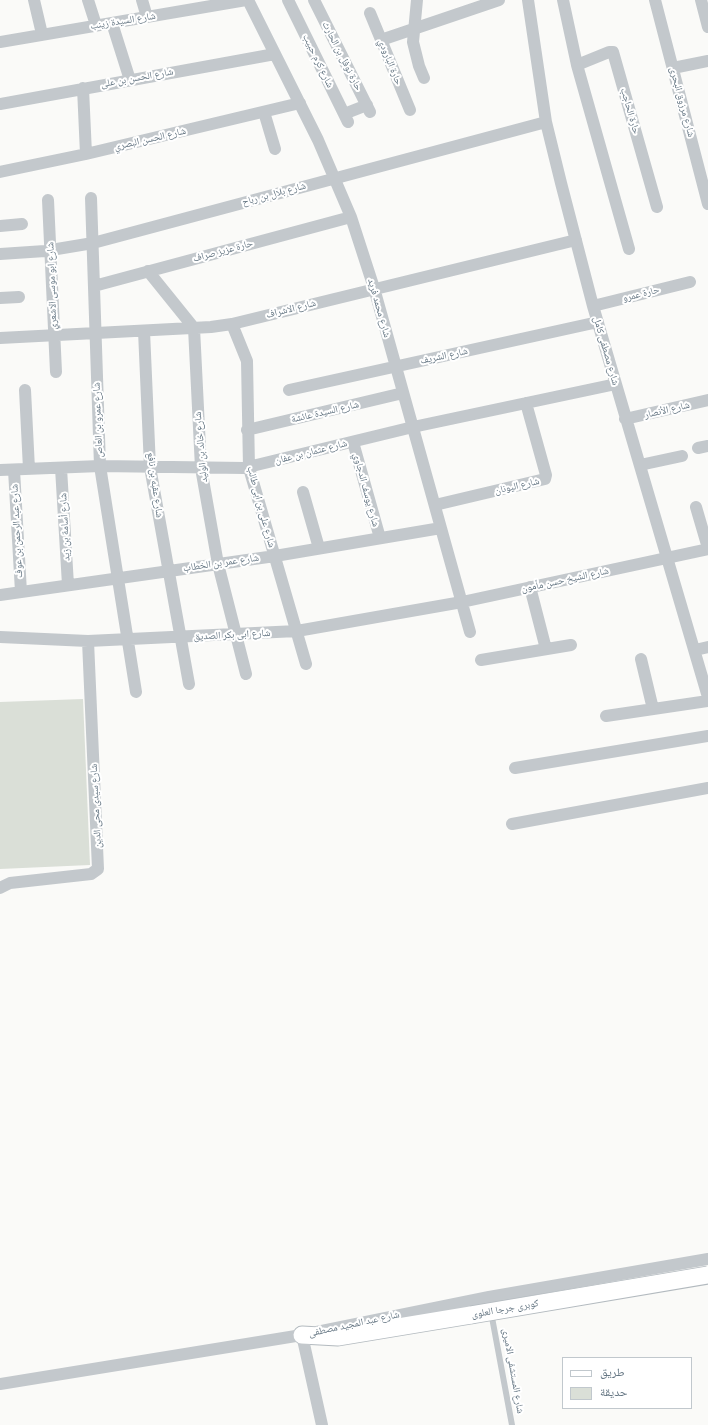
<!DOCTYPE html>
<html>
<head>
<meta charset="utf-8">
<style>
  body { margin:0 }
  #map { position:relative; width:708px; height:1425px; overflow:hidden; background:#fafaf8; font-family:"Open Sans","Noto Naskh Arabic",sans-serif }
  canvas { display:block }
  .legend { position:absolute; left:562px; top:1357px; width:130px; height:52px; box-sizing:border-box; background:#fff; border:1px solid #c1c8cd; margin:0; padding:5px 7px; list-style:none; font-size:12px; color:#657683 }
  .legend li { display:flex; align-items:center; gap:8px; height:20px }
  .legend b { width:20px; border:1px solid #c1c8cd }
</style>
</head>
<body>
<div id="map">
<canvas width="708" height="1425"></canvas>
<ul class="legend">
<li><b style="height:5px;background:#fff"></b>طريق</li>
<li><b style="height:11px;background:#dadfd7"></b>حديقة</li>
</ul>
</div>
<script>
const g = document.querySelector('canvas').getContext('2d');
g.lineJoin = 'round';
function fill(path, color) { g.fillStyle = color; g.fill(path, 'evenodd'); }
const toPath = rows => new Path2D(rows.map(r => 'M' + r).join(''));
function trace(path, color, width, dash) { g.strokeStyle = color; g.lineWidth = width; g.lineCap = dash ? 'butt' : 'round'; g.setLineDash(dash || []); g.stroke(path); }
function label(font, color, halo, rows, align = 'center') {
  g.font = font + ' "Open Sans","Noto Naskh Arabic",sans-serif'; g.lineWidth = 4; g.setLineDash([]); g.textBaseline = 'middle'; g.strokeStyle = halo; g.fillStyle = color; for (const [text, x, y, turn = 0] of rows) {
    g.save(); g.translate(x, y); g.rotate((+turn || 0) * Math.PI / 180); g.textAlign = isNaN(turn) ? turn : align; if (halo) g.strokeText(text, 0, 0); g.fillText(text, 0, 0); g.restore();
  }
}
const green = toPath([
  [83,699,90,865,0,869,0,702]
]);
const lane = toPath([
  [491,1312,512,1425]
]);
const street = toPath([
  [34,0,42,34],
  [88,0,96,25],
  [142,0,147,17],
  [248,0,318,140,351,217,374,288,470,632],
  [288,0,348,122],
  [314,0,370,112],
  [417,0,413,42,419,66,424,78],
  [528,0,546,122,561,183,593,306,708,697],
  [563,0,577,65,629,249],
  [655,0,708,204],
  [701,0,708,27],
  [370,13,410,110],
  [112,23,130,80],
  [381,40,499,0],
  [0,42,246,0],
  [577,65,609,52,613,52,657,207],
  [673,68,708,61],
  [83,88,86,154],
  [0,104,275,54],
  [264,112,275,149],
  [344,114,367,105],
  [0,172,86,154,300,103],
  [91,198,100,466,136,692],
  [48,200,56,372],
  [0,226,22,224],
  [0,254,45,251,93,243,546,122],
  [148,271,194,328,201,468,218,564,246,674],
  [94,286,351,217],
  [0,298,19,297],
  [593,306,690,282],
  [232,324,247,361,249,468,306,664],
  [144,331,150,467,189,684],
  [0,338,211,327,232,324,576,240],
  [25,390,29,469],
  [289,390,598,322],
  [625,419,708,400],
  [247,430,403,393],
  [353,442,380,538],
  [698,448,708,446],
  [640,465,682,456],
  [61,468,68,585],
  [0,470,100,466,244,468,413,427,616,384],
  [14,470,21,592],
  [303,492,319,548],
  [435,505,545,479,546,475,526,403],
  [696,507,708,548],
  [530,587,546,649],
  [0,595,275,556,441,528],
  [0,637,88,641,297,631,462,602,708,549],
  [695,650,708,647],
  [641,659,653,709],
  [481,660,571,645],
  [606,716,708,701],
  [515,768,708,736],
  [512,824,708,788],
  [0,888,10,883,91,874,98,869,88,641],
  [302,1335,322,1425],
  [0,1384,302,1335,489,1297,708,1259]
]);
const secondary = toPath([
  [302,1335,338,1337,471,1315]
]);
const secondaryBridge = toPath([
  [471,1315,708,1275]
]);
const streetNames = [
  ["شارع السيدة زينب",123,21,-9],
  ["حارة نوفل بن الحارث",342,56,63],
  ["شارع كرم حبيب",318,61,64],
  ["حارة البارودي",390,62,68],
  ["شارع الحسن بن على",137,78,-10],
  ["شارع مرزوق البحرى",682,102,75],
  ["حارة الحاجب",630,111,74],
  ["شارع الحسن البصري",150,139,-13],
  ["شارع بلال بن رباح",274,194,-15],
  ["حارة عزيز صراف",223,251,-15],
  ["شارع ابو موسى الاشعري",52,286,-92],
  ["حارة عمرو",641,294,-14],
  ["شارع محمد فريد",379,308,74],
  ["شارع الاشراف",291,309,-14],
  ["شارع مصطفى كامل",606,351,74],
  ["شارع الشريف",444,356,-12],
  ["شارع الأنصار",667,410,-13],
  ["شارع السيدة عائشة",325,412,-13],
  ["شارع عمرو بن العاص",98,420,-92],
  ["شارع خالد بن الوليد",201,447,-95],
  ["شارع عثمان بن عفان",311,452,-14],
  ["شارع عقبه بن نافع",155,485,82],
  ["شارع اليونان",517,486,-13],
  ["شارع يوسف الدجاوي",366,490,75],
  ["شارع على بن ابى طالب",261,507,75],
  ["شارع أسامة بن زيد",65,527,-93],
  ["شارع عبد الرحمن بن عوف",17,531,-93],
  ["شارع عمر بن الخطاب",221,563,-8],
  ["شارع الشيخ حسن مأمون",565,580,-12],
  ["شارع ابى بكر الصديق",232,635,-3],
  ["شارع سيدى محى الدين",96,806,-93],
  ["كوبرى جرجا العلوى",505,1309,-10],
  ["شارع عبد المجيد مصطفى",354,1324,-12],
  ["شارع المستشفى الاميرى",513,1371,80]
];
fill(green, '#dadfd7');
trace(secondary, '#b3babf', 19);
trace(lane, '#c3c8cc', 6);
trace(street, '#c3c8cc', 12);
trace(secondary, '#fff', 17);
trace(secondaryBridge, '#b3babf', 19, []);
trace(secondaryBridge, '#fff', 17);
label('10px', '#657683', '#fff', streetNames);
</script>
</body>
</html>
